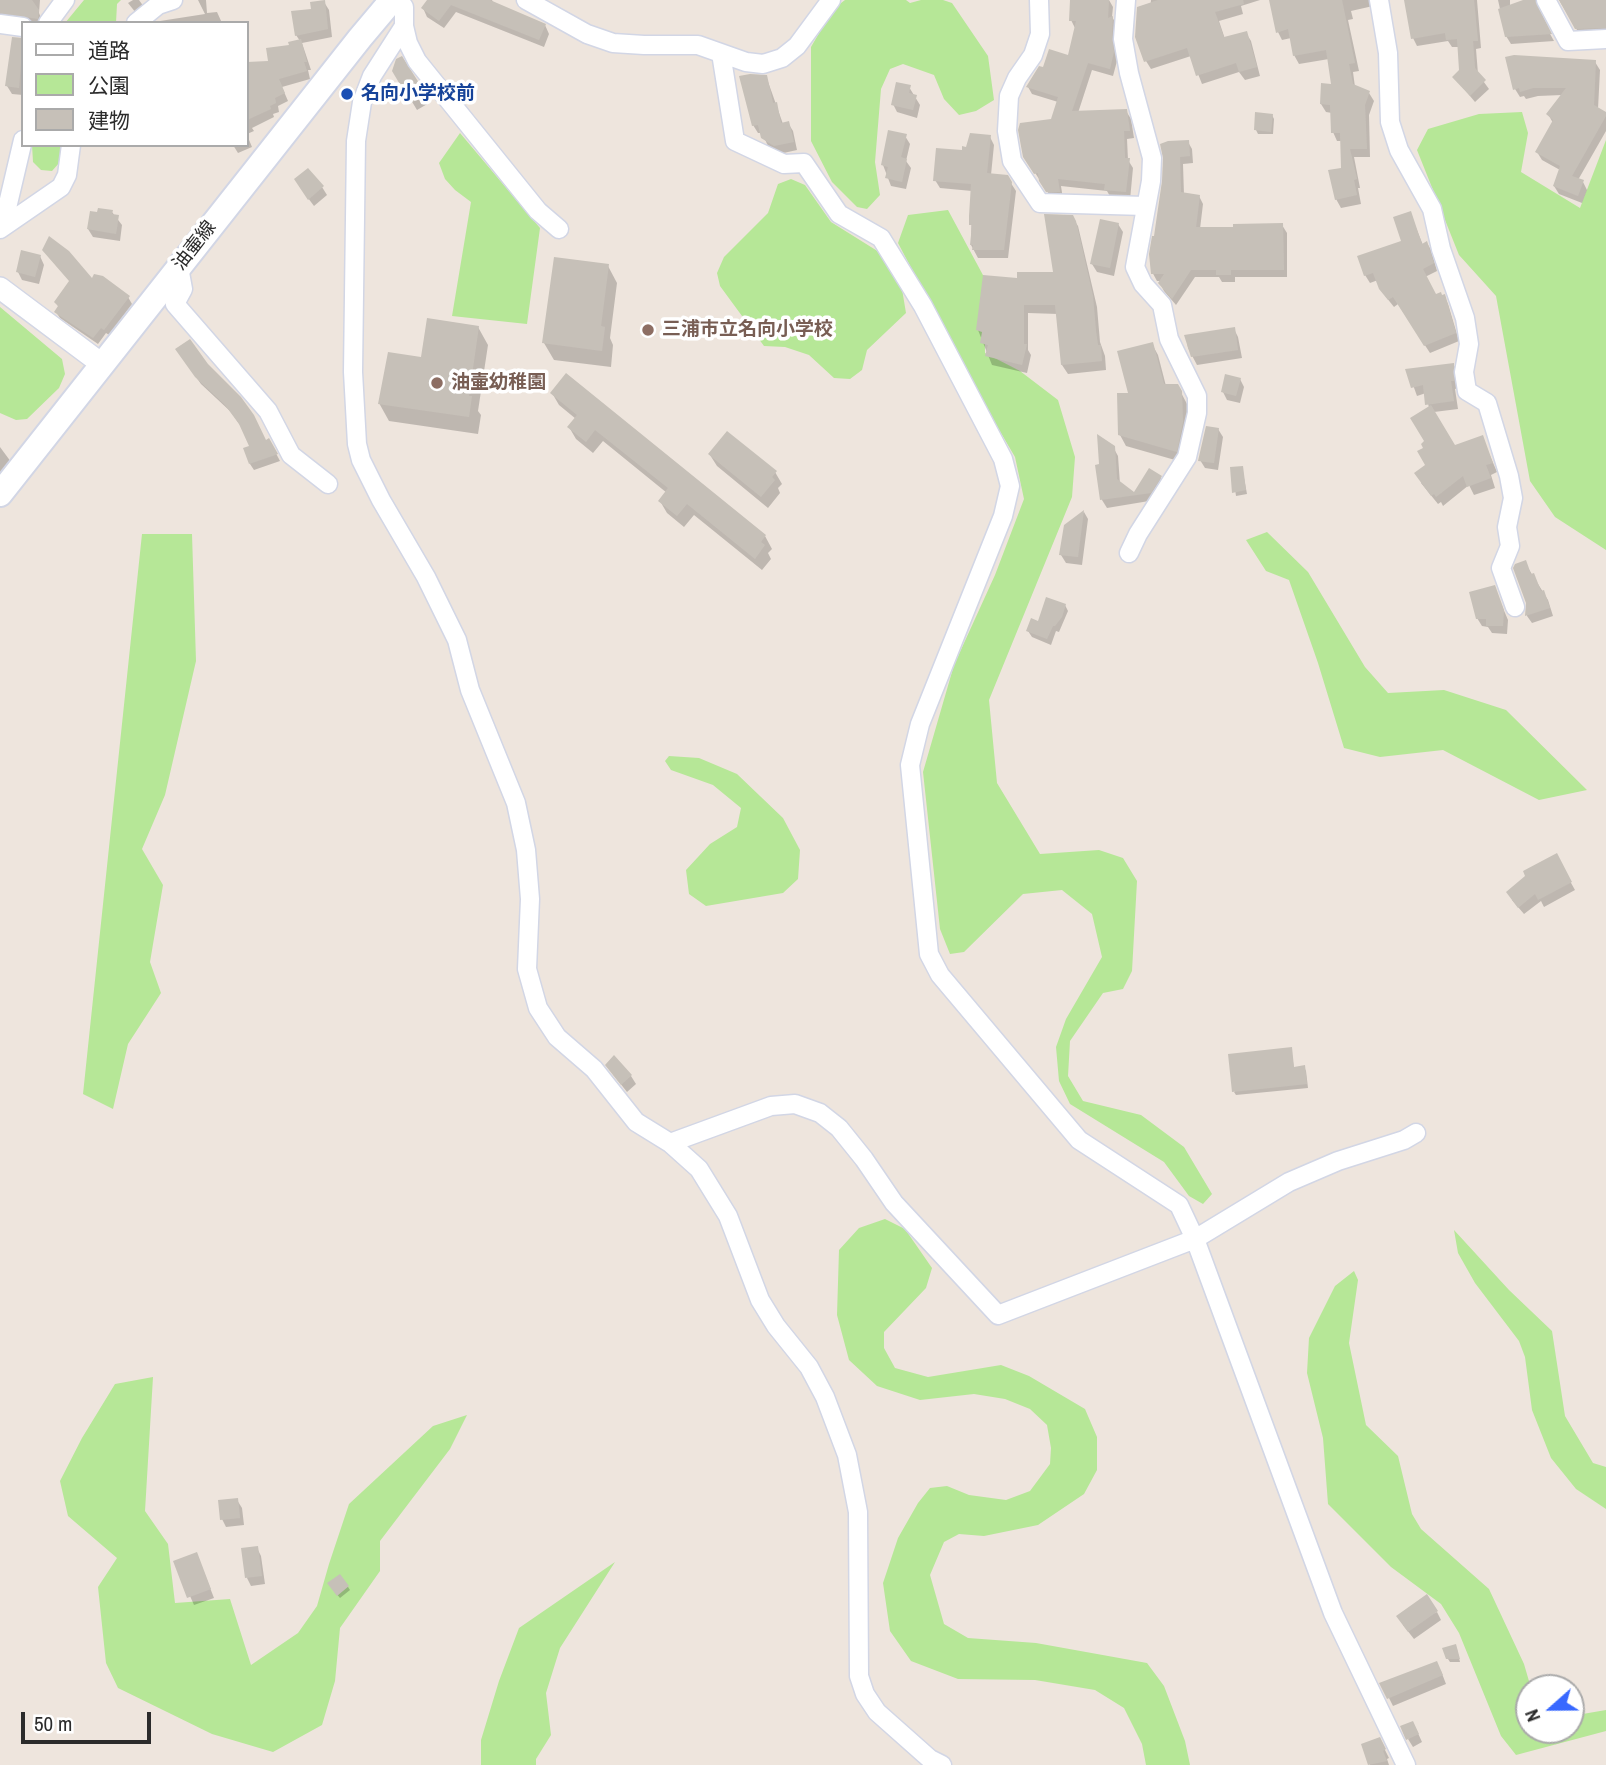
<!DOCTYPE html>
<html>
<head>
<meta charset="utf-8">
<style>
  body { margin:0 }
  #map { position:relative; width:1606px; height:1765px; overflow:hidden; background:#eee5dd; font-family:"Archivo Narrow","Noto Sans JP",sans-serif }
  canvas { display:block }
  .legend { position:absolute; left:21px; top:21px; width:228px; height:126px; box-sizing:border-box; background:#fff; border:2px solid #aaa; margin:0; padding:9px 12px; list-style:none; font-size:21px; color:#2b2b2b }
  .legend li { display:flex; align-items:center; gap:14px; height:35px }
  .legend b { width:35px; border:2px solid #aaa }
  .north { position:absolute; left:1515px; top:1674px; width:70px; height:70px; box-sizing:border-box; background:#fff; border:2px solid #aaa; border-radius:50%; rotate:249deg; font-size:19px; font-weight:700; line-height:28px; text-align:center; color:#2b2b2b }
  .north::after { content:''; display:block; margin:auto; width:24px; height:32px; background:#3868ff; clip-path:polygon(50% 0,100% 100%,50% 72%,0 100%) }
  .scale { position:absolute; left:21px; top:1712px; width:130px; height:32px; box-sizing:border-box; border:4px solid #2b2b2b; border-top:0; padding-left:9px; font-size:21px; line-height:24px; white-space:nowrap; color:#2b2b2b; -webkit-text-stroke:5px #fff; paint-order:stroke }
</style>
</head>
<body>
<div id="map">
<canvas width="1606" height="1765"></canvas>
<ul class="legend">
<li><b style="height:9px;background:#fff"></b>道路</li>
<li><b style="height:19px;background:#b6e797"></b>公園</li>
<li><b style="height:19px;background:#c6c0b8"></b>建物</li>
</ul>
<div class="north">N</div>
<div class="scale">50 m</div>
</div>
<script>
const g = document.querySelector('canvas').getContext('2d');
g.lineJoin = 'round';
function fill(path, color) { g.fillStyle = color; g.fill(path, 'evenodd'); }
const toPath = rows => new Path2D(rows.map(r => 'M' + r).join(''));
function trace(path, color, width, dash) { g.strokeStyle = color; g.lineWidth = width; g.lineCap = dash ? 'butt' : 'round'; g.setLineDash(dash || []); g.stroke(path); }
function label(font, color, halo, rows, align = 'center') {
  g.font = font + ' "Archivo Narrow","Noto Sans JP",sans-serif'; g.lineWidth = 7; g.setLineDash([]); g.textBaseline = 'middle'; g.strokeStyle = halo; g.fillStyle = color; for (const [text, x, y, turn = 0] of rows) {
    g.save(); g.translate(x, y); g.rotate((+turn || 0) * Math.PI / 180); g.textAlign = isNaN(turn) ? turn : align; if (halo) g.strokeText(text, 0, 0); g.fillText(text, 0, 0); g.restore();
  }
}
const green = toPath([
  [84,0,121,0,117,4,116,23,65,23],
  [845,0,906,0,910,3,921,0,943,0,952,3,988,56,994,100,976,111,959,115,944,99,934,75,903,64,890,69,881,89,875,162,880,195,867,209,857,207,832,182,811,141,811,47,833,9],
  [1522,112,1528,133,1521,172,1580,208,1606,140,1606,550,1555,517,1530,481,1496,296,1459,255,1417,150,1428,129,1479,114],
  [460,133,540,228,527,324,452,316,471,202,455,190,445,179,439,163],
  [32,145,62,145,60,162,52,171,41,170,33,162],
  [791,179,805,185,831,222,879,252,902,289,906,313,867,350,862,370,850,379,834,378,809,355,785,347,764,346,720,286,717,273,724,257,768,213,778,184],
  [948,210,984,277,985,353,1020,371,1058,400,1075,457,1072,497,989,700,997,783,1040,854,1099,850,1123,858,1137,881,1132,971,1123,989,1103,993,1070,1041,1068,1076,1083,1101,1141,1115,1184,1147,1212,1194,1203,1204,1189,1196,1164,1162,1070,1104,1059,1081,1056,1047,1066,1019,1102,957,1092,914,1062,890,1023,894,964,952,950,954,940,929,923,772,954,665,995,575,1024,499,1015,457,974,387,898,243,908,215],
  [0,307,62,359,65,374,59,388,27,419,16,420,0,413],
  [1267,532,1308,572,1365,667,1388,693,1444,690,1506,710,1587,790,1539,800,1443,750,1380,757,1344,748,1318,663,1289,580,1266,571,1246,540],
  [142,534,192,534,196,661,165,795,142,849,163,885,150,962,161,993,128,1044,113,1109,83,1094],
  [669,756,699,758,737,774,783,818,800,850,798,879,783,893,706,906,689,894,686,870,710,844,737,827,741,808,713,785,671,770,665,761],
  [885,1219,905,1229,932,1268,926,1288,884,1332,884,1348,895,1368,928,1377,1001,1365,1029,1376,1085,1409,1097,1437,1097,1470,1084,1494,1038,1525,984,1536,959,1534,944,1542,930,1575,944,1624,968,1638,1036,1643,1147,1663,1164,1686,1185,1741,1190,1765,1146,1765,1142,1744,1124,1708,1095,1690,1035,1680,958,1679,911,1661,890,1631,883,1583,898,1538,918,1503,930,1488,947,1486,969,1495,1006,1500,1030,1491,1050,1464,1051,1448,1047,1425,1030,1409,1005,1399,974,1394,920,1400,877,1386,849,1360,837,1315,839,1250,859,1228],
  [1454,1230,1509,1290,1552,1331,1565,1416,1593,1463,1606,1467,1606,1509,1576,1489,1551,1458,1532,1410,1525,1357,1519,1341,1475,1283,1458,1253],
  [1354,1271,1358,1280,1349,1343,1366,1425,1398,1456,1412,1514,1421,1529,1489,1589,1524,1664,1531,1688,1529,1688,1529,1730,1571,1730,1571,1716,1606,1710,1606,1731,1516,1755,1501,1736,1459,1633,1441,1604,1391,1567,1328,1504,1323,1438,1307,1373,1309,1338,1335,1286],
  [153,1377,145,1511,168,1544,175,1603,230,1599,251,1665,298,1633,317,1606,329,1564,349,1504,433,1426,467,1415,450,1449,380,1541,380,1571,340,1628,335,1681,322,1725,273,1752,212,1734,118,1688,106,1663,98,1587,117,1558,68,1516,60,1481,82,1438,115,1384],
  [615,1562,560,1648,546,1693,551,1735,536,1759,536,1765,481,1765,481,1740,499,1681,519,1628]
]);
const shadow = toPath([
  [0,0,40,0,39,13,43,23,0,21],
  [133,0,139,0,144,7,136,13,128,3],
  [198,0,206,0,207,13,217,12,222,23,161,23,160,21,205,14],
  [428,0,492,0,494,4,545,25,549,34,544,47,456,12,444,28,427,17,423,8],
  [1072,0,1109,0,1113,7,1112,17,1117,25,1115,48,1117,61,1113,76,1092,70,1078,113,1126,111,1131,119,1134,138,1127,139,1128,160,1133,168,1130,200,1111,198,1107,191,1061,186,1063,199,1052,199,1030,165,1052,121,1058,102,1032,94,1028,87,1044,69,1069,58,1076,30,1071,20],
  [1151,0,1260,0,1241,6,1243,14,1219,21,1225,39,1246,33,1251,41,1260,76,1245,80,1239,72,1202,84,1191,56,1151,69,1146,61],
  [1271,0,1375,0,1373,6,1351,11,1353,19,1348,20,1359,71,1353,72,1355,87,1369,93,1374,101,1369,115,1370,157,1354,157,1360,188,1358,188,1361,204,1341,208,1336,199,1343,169,1342,141,1337,141,1333,132,1332,113,1326,112,1321,104,1333,86,1329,59,1299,64,1294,55,1291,38,1282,40,1278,32],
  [1405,0,1477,0,1481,48,1476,49,1478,74,1489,89,1475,102,1454,77,1461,70,1459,47,1452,47,1448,41,1417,46,1413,38],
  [1498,0,1510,0,1510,7,1528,0,1537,0,1539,14,1554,41,1511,44,1506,36],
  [1559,0,1606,0,1606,38,1583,40],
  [324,2,329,10,332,37,302,43,311,70,308,70,310,79,282,87,288,101,278,106,279,112,273,114,274,117,252,128,254,131,247,134,247,63,270,63,300,41,296,35,313,11],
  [23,39,23,95,12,94,7,86],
  [401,58,429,103,417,110,393,70],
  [1507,58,1595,62,1600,70,1598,109,1606,114,1606,131,1578,180,1583,182,1587,190,1582,203,1559,194,1554,186,1560,170,1542,160,1537,152,1553,123,1548,114,1562,95,1538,96,1526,99,1524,96,1520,97,1515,89],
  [766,76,783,124,788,123,793,131,797,150,779,154,768,146,762,133,758,133,753,125],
  [909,87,920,105,917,118,897,112,893,104],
  [1272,115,1274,119,1273,134,1258,134,1256,130],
  [247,135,252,147,238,153,233,145,247,145],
  [905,136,910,144,906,161,911,168,906,189,891,186,883,165],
  [990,137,994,145,991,175,1007,177,1016,191,1008,258,978,258,971,245,972,191,940,188,935,180,963,152],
  [1188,142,1192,149,1193,163,1183,164,1184,195,1199,196,1203,204,1200,229,1282,225,1287,233,1287,277,1235,277,1235,282,1222,282,1219,277,1195,277,1176,305,1164,291,1160,283,1161,281,1157,281,1151,270,1164,182],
  [299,186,322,187,327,195,314,206],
  [112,212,122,225,120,241,93,237,88,229],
  [1410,213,1423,245,1427,243,1431,250,1437,271,1425,277,1435,296,1444,296,1448,304,1459,341,1430,353,1398,304,1394,307,1386,297,1378,280,1370,283,1365,275,1403,242],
  [1072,217,1078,226,1097,307,1100,342,1105,356,1106,370,1068,374,1062,365,1058,314,1028,313,1028,350,1031,355,1027,373,992,365,978,330,1019,280,1055,274],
  [1118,224,1123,232,1114,276,1097,272,1092,264],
  [40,256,44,265,39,284,22,280,18,272],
  [608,266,617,283,610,338,613,345,611,367,554,360,544,343],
  [92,280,128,297,132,304,109,335,106,333,98,344,60,318,56,312,59,308,56,302],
  [478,327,488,345,478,411,481,415,478,434,389,421,379,403,423,359],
  [1234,329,1238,337,1242,358,1197,365,1188,348,1186,337],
  [1152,344,1158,355,1166,386,1177,385,1187,404,1188,434,1182,462,1126,446,1120,435,1130,395],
  [181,356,207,365,266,442,269,440,280,461,254,470,250,464,251,447,242,428,231,412,201,384],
  [1453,364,1458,372,1458,388,1455,389,1458,409,1434,412,1454,447,1482,437,1497,472,1491,475,1495,488,1474,495,1469,485,1443,506,1441,502,1438,504,1421,483,1427,465,1425,448,1429,408,1426,393,1417,396,1408,371],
  [1240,379,1244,387,1240,403,1227,400,1223,392],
  [552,393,765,536,772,549,768,553,771,559,762,570,694,515,684,527,667,513,660,501,667,493,603,441,593,453,576,439,569,427,576,419,559,405],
  [1218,429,1223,437,1218,470,1205,468,1200,460],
  [0,447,14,466,0,481],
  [1113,447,1118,456,1120,484,1135,494,1160,477,1165,485,1155,500,1107,508,1102,500,1101,466],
  [710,455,775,472,782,484,778,488,780,493,768,508,717,466],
  [1242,467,1247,494,1236,496,1232,468],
  [1084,512,1088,519,1082,565,1066,563,1061,555,1066,526],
  [1525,563,1548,600,1553,616,1532,623,1527,616],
  [1494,587,1508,620,1507,634,1492,633,1488,627,1482,626,1477,618],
  [1065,605,1068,611,1059,632,1056,631,1051,645,1032,637,1028,631],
  [1556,856,1575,890,1544,907,1541,901,1524,914,1512,900],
  [1291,1049,1294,1068,1304,1067,1306,1071,1308,1088,1236,1095,1234,1092],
  [612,1073,631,1076,636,1084,627,1092],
  [237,1500,242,1508,244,1525,226,1527,222,1519],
  [257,1548,261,1556,265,1584,251,1586,247,1578],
  [197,1554,214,1598,194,1605,175,1562],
  [331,1587,348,1587,350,1590,340,1598],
  [1437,1612,1441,1620,1414,1639,1403,1625],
  [1457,1649,1460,1662,1450,1662,1448,1659],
  [1441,1671,1446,1684,1393,1706,1382,1684],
  [1417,1731,1422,1742,1413,1747,1408,1739],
  [1363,1745,1384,1748,1389,1758,1387,1759,1389,1765,1370,1765]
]);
const building = toPath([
  [0,0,32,0,39,10,38,19,0,13],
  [325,0,328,29,295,36,291,11,311,9,310,2],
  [427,0,490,0,546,24,539,40,451,5,439,21,421,8],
  [1070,0,1109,0,1108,18,1113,16,1112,38,1114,52,1110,69,1088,63,1072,111,1127,109,1130,131,1124,131,1125,158,1130,158,1126,192,1104,190,1105,184,1058,179,1060,192,1046,192,1039,181,1038,173,1034,174,1023,157,1018,130,1020,123,1051,119,1058,97,1026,87,1039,66,1043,67,1049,49,1068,55,1076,21,1069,21],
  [1158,0,1243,0,1244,4,1215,12,1224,37,1247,31,1257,67,1239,72,1236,63,1196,76,1187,48,1144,62,1135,37,1137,7],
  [1269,0,1342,0,1355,63,1349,64,1353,84,1370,91,1365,105,1367,149,1350,149,1357,179,1354,180,1357,195,1335,200,1328,170,1341,168,1340,133,1331,133,1330,105,1320,104,1321,83,1331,84,1326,50,1293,56,1288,29,1276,33],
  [1404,0,1474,0,1478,41,1473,41,1475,68,1486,80,1470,96,1452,77,1459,70,1457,39,1446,40,1445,33,1411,39],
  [1523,0,1535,0,1552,34,1505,37,1498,9],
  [1559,0,1606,0,1606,28,1575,29],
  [12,37,23,38,19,88,5,86],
  [301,39,307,62,304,62,307,71,279,79,285,93,275,98,276,103,270,106,271,109,247,120,247,62,268,61,266,48,289,45,288,42],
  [1514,55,1596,60,1594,105,1606,112,1606,116,1572,176,1584,180,1578,196,1553,186,1560,166,1535,152,1553,120,1546,114,1566,88,1533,88,1520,92,1519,88,1513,90,1505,57],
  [402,56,426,94,411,103,392,71,396,59],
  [750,74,767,75,773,103,777,102,781,123,789,121,794,142,774,146,761,138,758,125,752,126,739,76],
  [896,82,911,85,909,93,917,95,913,110,891,105],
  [1255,112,1273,114,1271,132,1254,130],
  [888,130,907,134,901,157,907,159,902,182,885,178,888,167,881,165],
  [970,133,991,135,987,173,1008,175,1012,182,1004,250,972,250,973,245,970,245,972,225,969,225,969,216,971,184,933,181,936,148,962,150,962,146,966,147],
  [1189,140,1190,156,1180,157,1181,192,1200,195,1196,227,1233,227,1233,224,1283,223,1284,270,1231,270,1231,275,1216,275,1216,270,1191,270,1172,299,1158,283,1164,274,1151,274,1149,254,1152,236,1154,236,1162,181,1163,158,1160,144,1168,141],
  [308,168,324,186,308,200,294,179],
  [98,208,113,210,112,214,119,215,116,234,87,229,90,211,97,212],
  [1411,211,1422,244,1427,241,1434,263,1423,269,1436,294,1441,292,1442,295,1445,294,1456,333,1424,346,1393,297,1388,300,1379,289,1373,273,1364,276,1357,256,1401,241,1393,217],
  [1044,214,1073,215,1076,221,1093,296,1096,331,1098,345,1101,345,1102,361,1061,365,1055,305,1024,305,1024,344,1027,344,1022,365,985,356,988,345,980,343,982,332,976,330,983,275,1017,278,1017,272,1053,272],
  [1100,219,1119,223,1110,268,1090,264],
  [49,236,69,251,92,278,94,274,103,276,130,296,104,330,101,328,93,338,54,312,58,306,54,302,69,281,42,250],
  [21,250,41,255,35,277,16,272],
  [554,257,609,264,601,326,605,327,602,351,542,343],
  [427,318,479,326,469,396,472,396,469,417,378,404,388,352,421,357],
  [1235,327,1238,350,1191,357,1184,335],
  [190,339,208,364,241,397,254,415,266,440,269,438,278,454,249,464,243,448,249,446,239,424,225,405,195,377,175,349],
  [1153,342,1164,384,1178,384,1182,391,1183,422,1177,452,1118,435,1117,393,1128,393,1117,351],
  [1454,363,1454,381,1451,381,1454,401,1425,405,1423,385,1411,388,1405,369],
  [566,373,766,535,761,542,765,545,755,559,687,504,677,516,658,501,668,488,595,430,586,442,567,427,577,415,550,393],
  [1225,374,1241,378,1236,396,1221,392],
  [1431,405,1455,445,1483,435,1493,463,1486,465,1491,478,1467,487,1463,476,1436,497,1434,494,1431,496,1414,473,1425,465,1417,451,1423,448,1421,444,1424,441,1410,418],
  [1206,426,1219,428,1214,463,1198,461],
  [727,431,777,471,772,477,775,480,761,497,708,454],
  [1097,434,1115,446,1117,479,1134,492,1149,468,1162,476,1151,493,1100,500,1095,465,1099,464],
  [1243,466,1246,490,1232,493,1230,467],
  [1084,510,1078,557,1059,555,1064,525],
  [1526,560,1531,574,1534,573,1541,591,1544,590,1550,608,1525,616,1526,603,1513,568,1515,564],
  [1495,585,1504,610,1503,626,1486,626,1486,619,1476,619,1469,592],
  [1046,597,1066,604,1062,617,1055,626,1053,626,1047,639,1026,631,1031,618,1038,621],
  [1557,853,1572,882,1538,900,1535,894,1518,908,1506,892,1525,876,1523,871],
  [1292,1047,1294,1067,1305,1065,1307,1084,1232,1092,1228,1054],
  [614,1055,632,1075,621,1085,605,1065],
  [238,1498,240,1518,220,1520,218,1500],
  [258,1546,262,1576,245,1578,241,1548],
  [197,1552,211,1589,187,1598,173,1561],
  [340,1574,349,1586,337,1596,327,1583],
  [1427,1594,1438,1611,1408,1632,1396,1616],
  [1456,1644,1460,1659,1446,1659,1442,1648],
  [1437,1661,1443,1675,1387,1699,1379,1683],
  [1413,1721,1419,1734,1406,1740,1400,1726],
  [1380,1737,1386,1749,1383,1751,1387,1761,1368,1765,1361,1744]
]);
const minor = toPath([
  [399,0,404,7,404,26,372,76,362,102,356,141,353,372,357,444,361,460,381,500,426,577,457,640,470,690,516,803,526,850,530,899,527,969,538,1008,557,1037,594,1069,636,1122,670,1143,699,1169,728,1216,760,1300,776,1326,809,1367,825,1397,847,1455,858,1512,859,1676,865,1694,877,1712,930,1759,942,1765],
  [526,0,587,34,613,43,644,45,698,45,746,62,763,64,782,58,797,46,831,0],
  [1039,0,1040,34,1033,55,1017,78,1009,96,1007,131,1012,161,1040,203,1145,206],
  [1126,0,1123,39,1129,73,1152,158,1151,181,1135,267,1143,284,1162,305,1169,339,1197,396,1197,413,1187,457,1138,534,1129,553],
  [1379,0,1388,53,1390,122,1399,150,1432,209,1441,249,1465,318,1469,344,1464,372,1467,391,1487,403,1509,476,1513,498,1507,527,1510,546,1501,568,1515,607],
  [1546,0,1568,41,1606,39],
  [48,23,65,0],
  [136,23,158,5,173,0],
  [0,24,23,27],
  [404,26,408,43,417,61,538,211,559,229],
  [721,53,735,141,784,164,804,163,839,214,881,238,923,306,1003,459,1010,486,1003,516,920,724,910,765,929,954,940,975,1079,1140,1179,1205,1195,1239,1333,1613,1406,1765],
  [3,225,23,140],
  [0,229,61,187,67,175,71,145],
  [179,267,183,289,175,304,268,411,291,455,328,484],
  [670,1143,771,1106,795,1104,820,1113,839,1128,864,1159,894,1203,998,1315,1195,1239,1289,1182,1338,1161,1404,1140,1416,1133]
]);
const tertiary = toPath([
  [0,288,103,365]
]);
const secondary = toPath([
  [0,494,360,38,392,0]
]);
const markers = [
  [347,94,7,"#1a4fb4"],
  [648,330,7,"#8d6e63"],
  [437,383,7,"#8d6e63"]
];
const transitNames = [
  ["名向小学校前",361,94]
];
const streetNames = [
  ["油壷線",195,246,-52]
];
const educationNames = [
  ["三浦市立名向小学校",662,330],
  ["油壷幼稚園",451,383]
];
fill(green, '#b6e797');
fill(shadow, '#0003');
fill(building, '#c6c0b8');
trace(minor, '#d2d6e5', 21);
trace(tertiary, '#d2d6e5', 24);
trace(secondary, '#d2d6e5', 28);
trace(minor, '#fff', 18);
trace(tertiary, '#fff', 21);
trace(secondary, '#fff', 24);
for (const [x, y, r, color] of markers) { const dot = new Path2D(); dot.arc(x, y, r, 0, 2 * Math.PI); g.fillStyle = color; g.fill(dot); trace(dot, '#fff', 2.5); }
label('bold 19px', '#164399', '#fff', transitNames, 'left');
label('19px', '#2b2b2b', '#fff', streetNames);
label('bold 19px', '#785e54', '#fff', educationNames, 'left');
</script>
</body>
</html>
